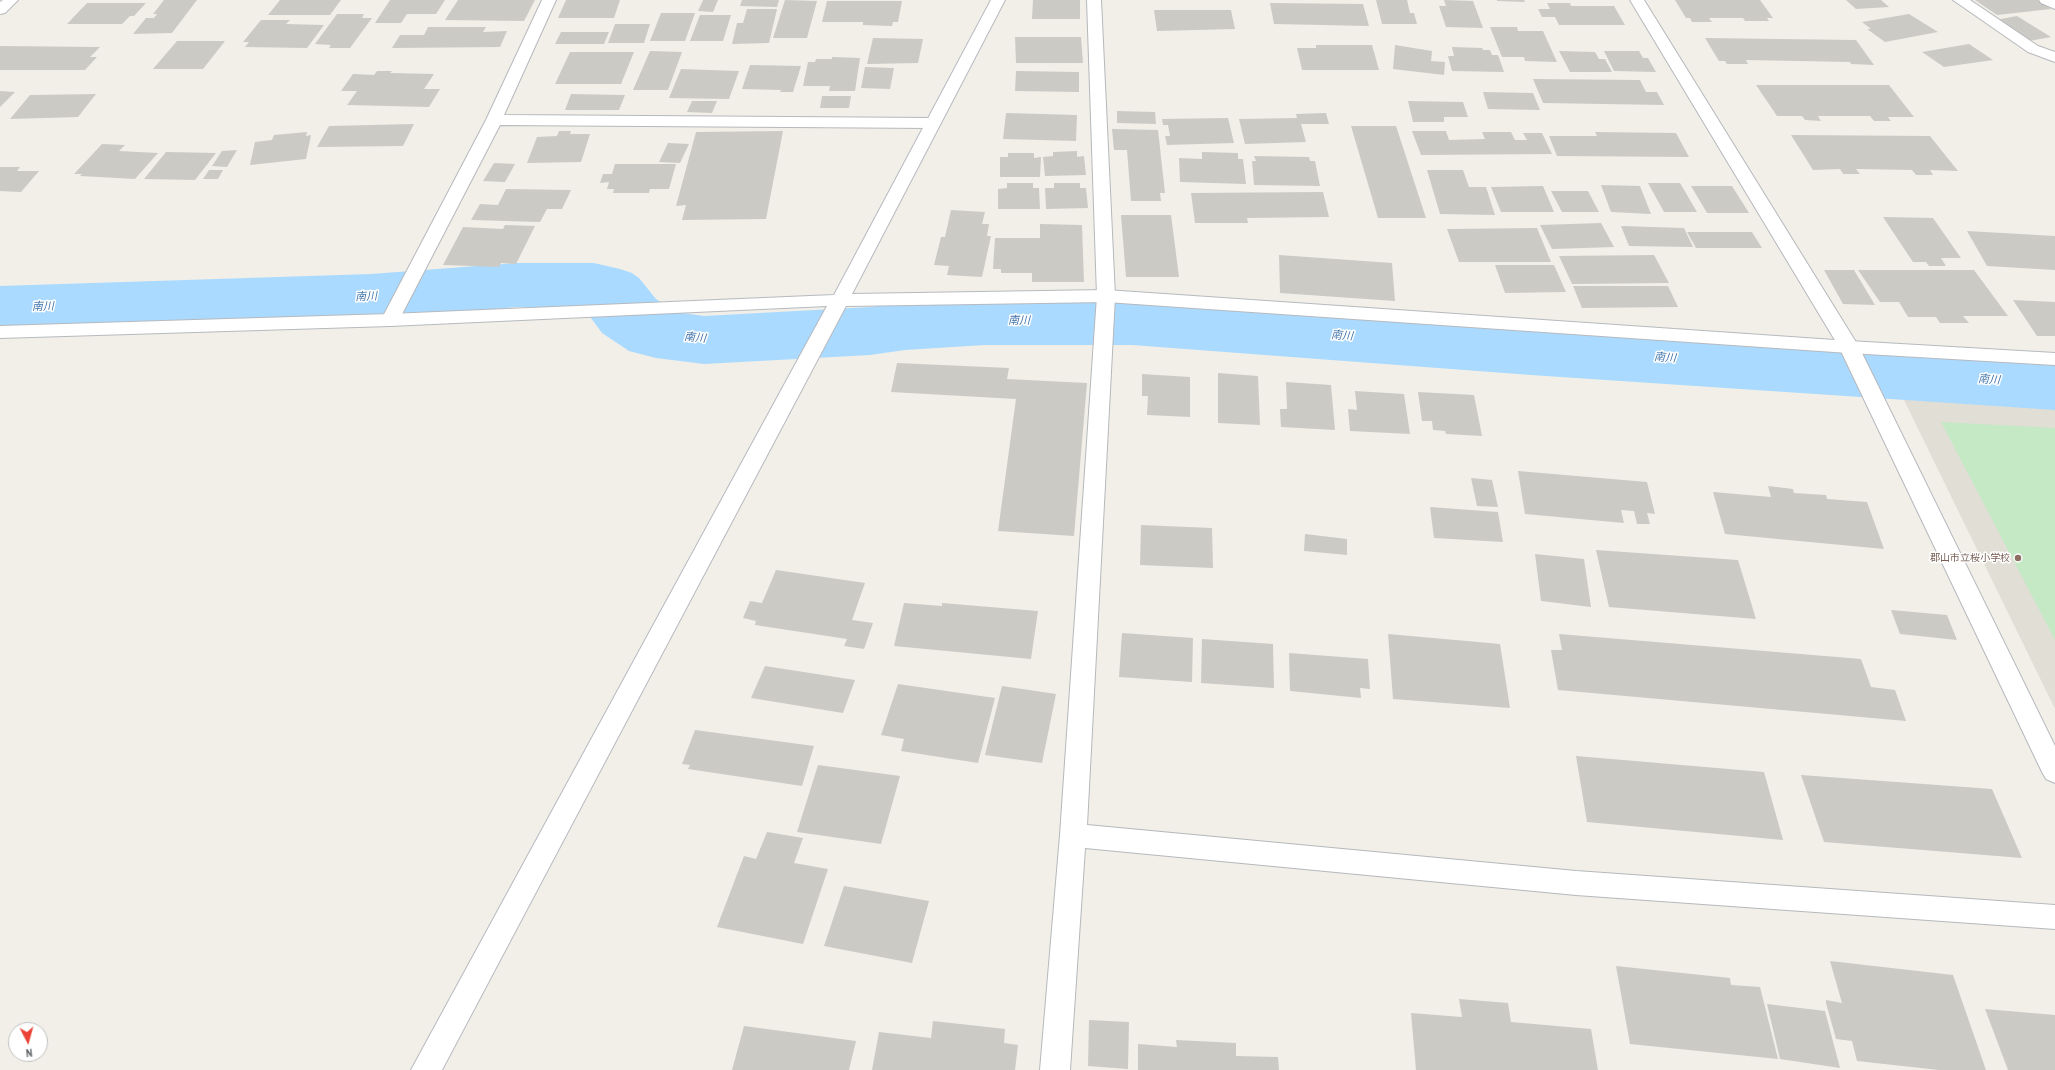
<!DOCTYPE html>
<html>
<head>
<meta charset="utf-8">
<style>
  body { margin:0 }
  #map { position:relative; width:2055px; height:1070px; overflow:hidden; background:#f1efe8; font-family:"Archivo Narrow",sans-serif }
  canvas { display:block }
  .north { position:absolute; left:8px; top:1022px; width:40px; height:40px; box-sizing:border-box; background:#fff; border:1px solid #bfc1c3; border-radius:50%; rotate:174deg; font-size:11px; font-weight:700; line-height:16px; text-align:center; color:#5f6368 }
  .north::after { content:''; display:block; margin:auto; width:14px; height:18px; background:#ea4335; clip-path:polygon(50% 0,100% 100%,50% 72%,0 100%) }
</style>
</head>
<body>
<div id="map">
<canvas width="2055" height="1070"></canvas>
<div class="north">N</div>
</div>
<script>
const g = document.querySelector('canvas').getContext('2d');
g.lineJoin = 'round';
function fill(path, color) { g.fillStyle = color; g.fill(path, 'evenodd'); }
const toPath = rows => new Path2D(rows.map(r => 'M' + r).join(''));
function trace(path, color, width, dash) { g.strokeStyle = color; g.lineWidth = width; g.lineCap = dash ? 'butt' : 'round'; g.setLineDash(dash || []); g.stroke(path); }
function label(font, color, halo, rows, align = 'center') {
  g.font = font + ' "Archivo Narrow","Noto Sans JP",sans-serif'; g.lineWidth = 3; g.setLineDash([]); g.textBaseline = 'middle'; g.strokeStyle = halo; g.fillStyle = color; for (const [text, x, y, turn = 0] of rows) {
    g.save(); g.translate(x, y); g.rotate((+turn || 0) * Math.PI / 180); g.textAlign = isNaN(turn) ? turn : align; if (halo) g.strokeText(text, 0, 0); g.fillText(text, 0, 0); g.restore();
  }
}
const education = toPath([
  [1903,398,2055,407,2055,709]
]);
const green = toPath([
  [1941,422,2055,428,2055,640]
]);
const river = toPath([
  [517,263,594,263,620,269,632,273,639,278,656,299,676,312,704,316,870,307,905,302,985,297,1132,297,1531,325,2055,358,2055,410,1531,375,1132,345,985,345,905,350,870,355,704,364,656,358,629,351,602,333,583,307,517,307,371,320,0,332,0,286,371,274,517,263]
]);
const building = toPath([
  [164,0,197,0,172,33,133,34,146,18,154,18,157,14,153,14],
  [280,0,341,0,330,15,268,15],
  [390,0,445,0,436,14,407,14,401,23,375,23],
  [458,0,535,0,524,21,445,20],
  [566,0,620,0,614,18,558,18],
  [703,0,718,0,713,12,698,11],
  [742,0,779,0,777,7,740,6],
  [785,0,817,1,807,38,773,38],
  [1033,0,1080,0,1080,19,1032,19],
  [1376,0,1407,0,1410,13,1414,13,1417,24,1382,24],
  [1444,0,1473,1,1483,28,1446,27,1439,6,1446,6],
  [1497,0,1524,0,1525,2,1497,1],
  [1675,0,1760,0,1773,18,1767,18,1769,21,1745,21,1743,18,1709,18,1712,22,1692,22,1690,18,1686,18],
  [1846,0,1881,0,1889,7,1856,9],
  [1975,0,2038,0,2051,9,1997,15],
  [827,1,902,1,898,22,893,22,892,26,863,25,863,22,822,22],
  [87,3,146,3,134,16,130,16,122,24,67,24],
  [1270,3,1363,4,1369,26,1274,24],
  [1547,3,1570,3,1571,6,1614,6,1625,25,1559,25,1555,17,1542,17,1538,9,1550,9],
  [747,9,777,9,769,43,732,44,737,23,743,23],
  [1154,10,1231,10,1235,29,1157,31],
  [661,13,695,13,685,41,650,41],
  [337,14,364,14,362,18,372,18,350,48,329,48,331,45,315,44],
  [1909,14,1938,32,1885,42,1867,29,1871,29,1862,22],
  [700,15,731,15,723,41,690,41],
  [2017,16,2051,37,2029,41,1995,20],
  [261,20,290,20,286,24,324,25,307,48,245,47,249,42,243,42],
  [615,24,650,24,644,43,608,43],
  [428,27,486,27,483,32,507,31,500,47,392,48,400,35,424,35],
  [1490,27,1517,27,1518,31,1543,31,1557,62,1525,61,1524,57,1502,57],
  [561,32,609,32,604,44,555,44],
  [1015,37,1081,37,1083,63,1016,63],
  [873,38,923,39,918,63,867,64],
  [1705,38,1856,40,1874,65,1851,64,1850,62,1746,60,1748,64,1727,64,1725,61,1719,61],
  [177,41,225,41,203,69,153,69],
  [1969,44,1993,60,1944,67,1922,52],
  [1316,45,1372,45,1379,70,1302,70,1297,48,1316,48],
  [1395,45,1432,51,1431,61,1445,62,1444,75,1393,69],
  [0,46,98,47,100,47,90,57,97,57,85,70,0,70],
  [1452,47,1482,48,1483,50,1490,50,1492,55,1498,55,1504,72,1452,71,1448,56,1454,56],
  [650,51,682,52,668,90,633,90],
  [1559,51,1595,52,1599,59,1605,59,1612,72,1570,72],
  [1604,51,1639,51,1643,58,1648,58,1656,72,1614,71],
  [570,52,634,52,621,84,555,84],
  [832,57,860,58,855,91,829,91,830,86,803,86,808,62,815,62,816,59,832,59],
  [750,65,801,66,793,92,780,92,781,90,742,89],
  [865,67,894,68,890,89,861,88],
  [681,69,739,71,729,99,669,98],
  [377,71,392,71,390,73,434,74,424,89,440,89,429,107,347,105,357,91,341,91,353,74,374,75],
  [1016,71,1079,72,1079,92,1015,91],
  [1533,79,1640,80,1646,92,1657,92,1664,105,1543,103],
  [1756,85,1889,85,1914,117,1888,117,1891,121,1874,121,1870,116,1818,116,1821,121,1805,120,1802,116,1777,116],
  [0,91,15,92,0,107],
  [1483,92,1533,93,1540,110,1488,109],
  [96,94,78,117,10,119,30,95],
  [571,94,625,95,619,110,565,110],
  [822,96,851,96,849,108,820,108],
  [692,101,717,101,712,113,687,112],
  [1408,101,1463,102,1468,117,1444,117,1444,122,1413,122],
  [1117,111,1155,112,1156,124,1117,123],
  [1006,113,1077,115,1076,141,1003,139],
  [1326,113,1329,124,1301,124,1306,142,1245,144,1239,119,1297,118,1296,114],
  [1228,118,1234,143,1167,145,1165,136,1170,136,1168,125,1163,125,1162,119],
  [414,124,403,146,317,147,329,126],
  [1351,126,1396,126,1426,218,1378,218],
  [1112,129,1158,130,1165,193,1160,193,1161,201,1131,201,1127,150,1114,150],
  [559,131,571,131,570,134,590,134,581,162,527,163,537,137,557,136],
  [783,131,766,219,682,220,686,205,676,206,696,132],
  [1412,131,1446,131,1449,140,1485,139,1482,132,1511,132,1515,140,1527,140,1523,133,1542,133,1552,154,1421,155],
  [307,132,306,136,311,135,306,159,250,165,255,142,272,140,274,135],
  [1595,132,1676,133,1689,157,1557,156,1549,136,1597,136],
  [1791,135,1930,136,1958,171,1930,170,1933,175,1916,175,1912,170,1856,169,1860,174,1843,174,1840,169,1813,170],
  [668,143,689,144,680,163,659,162],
  [102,144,125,145,119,151,158,153,135,179,80,176,82,174,74,174],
  [237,150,227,167,212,166,222,151],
  [1077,151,1077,157,1084,156,1086,175,1045,176,1043,157,1053,156,1053,152],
  [166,152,216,153,195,180,144,179],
  [1202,152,1238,153,1238,159,1243,159,1246,184,1180,182,1179,158,1202,159],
  [1008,153,1034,153,1034,158,1041,157,1040,177,1000,177,1000,157,1008,157],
  [1254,156,1309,157,1310,161,1315,161,1320,186,1254,185,1252,161,1256,161],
  [494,163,515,164,505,182,483,181],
  [615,164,676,164,669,189,650,189,649,193,613,193,614,189,607,189,609,182,600,183,603,174,612,174],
  [0,167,20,167,17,171,39,171,21,192,0,191],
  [209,170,223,170,218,179,203,179],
  [1427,170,1463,170,1469,187,1486,187,1495,215,1440,214],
  [1007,183,1033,183,1033,188,1039,188,1040,209,998,209,998,189,1007,188],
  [1054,183,1080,183,1080,188,1086,188,1088,208,1046,209,1045,188,1054,188],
  [1648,183,1680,183,1697,212,1664,212],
  [1601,185,1640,186,1651,214,1611,212],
  [1543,186,1554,212,1501,212,1491,187],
  [1691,186,1732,186,1749,213,1707,213],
  [506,189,571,190,562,209,547,209,540,222,471,220,480,204,498,205],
  [1551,191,1588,191,1599,212,1562,212],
  [1323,192,1329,217,1247,218,1248,223,1195,223,1191,193],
  [951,210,985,212,982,224,989,224,987,236,991,236,982,277,947,275,949,266,934,265,941,237,945,237],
  [1121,215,1171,215,1179,277,1126,277],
  [1883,217,1933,218,1961,258,1941,258,1946,266,1929,266,1926,262,1913,262],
  [1601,223,1614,247,1552,249,1540,225],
  [1040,224,1082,225,1084,282,1032,282,1032,273,1001,273,1001,269,993,269,995,238,1040,238],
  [505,225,535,226,516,264,501,263,499,267,443,265,463,227,503,229],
  [1621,226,1684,228,1693,247,1629,246],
  [1537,228,1551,262,1459,262,1447,229],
  [1967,231,2055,236,2055,270,1987,266],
  [1687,232,1752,232,1762,248,1696,248],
  [1279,255,1392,263,1395,301,1280,293],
  [1654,255,1669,283,1572,284,1559,256],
  [1495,265,1554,265,1566,292,1505,293],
  [1824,270,1854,270,1875,305,1843,304],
  [1858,270,1974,270,2008,316,1963,316,1969,323,1940,323,1936,317,1908,317,1899,302,1880,302],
  [1573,286,1668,286,1678,307,1582,308],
  [2013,300,2055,302,2055,336,2037,336],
  [897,363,1009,368,1007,379,1087,383,1074,536,998,531,1016,399,891,392],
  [1218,373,1258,376,1260,425,1218,423],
  [1142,374,1190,377,1190,417,1147,415,1148,396,1142,396],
  [1286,382,1331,385,1335,430,1281,427,1280,409,1287,409],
  [1355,391,1404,394,1410,434,1350,431,1348,409,1357,410],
  [1418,392,1474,395,1482,436,1446,434,1445,431,1433,430,1432,421,1422,421],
  [1518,471,1647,482,1655,514,1647,513,1650,524,1637,524,1634,511,1621,510,1624,523,1525,514],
  [1471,478,1492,480,1498,507,1477,506],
  [1768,486,1793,489,1794,493,1826,495,1827,499,1867,502,1884,549,1725,534,1713,492,1771,497],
  [1430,507,1498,512,1503,542,1434,538],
  [1141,525,1212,528,1213,568,1140,565],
  [1305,534,1347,539,1347,555,1304,551],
  [1596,550,1738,560,1756,619,1609,607],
  [1535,554,1584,559,1591,607,1541,601],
  [776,570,865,583,852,620,873,623,864,649,844,646,847,639,755,625,756,621,743,618,750,601,762,603],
  [904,603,942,606,942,603,1038,611,1031,659,894,646],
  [1891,610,1947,615,1957,640,1900,634],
  [1122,633,1193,638,1192,682,1119,677],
  [1388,634,1500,644,1510,708,1393,699],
  [1559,634,1861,659,1871,687,1895,690,1906,721,1558,690,1551,650,1562,650],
  [1202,639,1273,644,1274,688,1201,683],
  [1289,653,1368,659,1370,689,1360,688,1361,698,1290,691],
  [765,666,855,680,843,713,751,698],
  [898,684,995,698,978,763,901,751,904,739,881,735],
  [1002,686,1056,694,1042,763,985,755],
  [695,730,814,746,802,786,688,769,690,765,682,764],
  [1576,756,1764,772,1783,840,1587,822],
  [818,765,900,776,881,844,797,832],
  [1801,775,1992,789,2022,858,1824,842],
  [767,832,803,838,794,863,828,869,803,944,717,927,744,856,756,859],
  [844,886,929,901,912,963,824,946],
  [1830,961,1953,975,1986,1070,1939,1070,1857,1061,1852,1041,1836,1039,1826,1003,1826,1000,1842,1003],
  [1616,966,1730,978,1731,985,1760,987,1778,1059,1630,1044],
  [1459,999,1508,1003,1511,1022,1591,1029,1598,1070,1416,1070,1411,1013,1462,1017],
  [1767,1004,1825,1011,1840,1068,1780,1059],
  [1985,1009,2055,1015,2055,1070,2008,1070],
  [1089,1020,1129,1022,1128,1069,1088,1066],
  [933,1021,1005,1029,1004,1043,1018,1045,1015,1070,872,1070,879,1032,931,1038],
  [744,1026,856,1041,849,1070,732,1070],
  [1176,1040,1236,1043,1236,1056,1278,1057,1279,1070,1138,1070,1138,1044,1177,1047]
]);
const street = toPath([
  [3,0,18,0,5,13,0,14,0,2,3,0],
  [542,0,556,0,504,115,932,118,938,120,940,123,938,126,932,128,500,125,399,320,397,324,390,326,383,324,381,320,486,120,542,0],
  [1087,0,1101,0,1115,296,1087,825,1576,871,2055,905,2055,929,1576,895,1085,848,1070,1070,1040,1070,1060,835,1097,296,1087,0],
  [1630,0,1644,0,1859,347,2055,746,2055,783,2046,779,2042,772,1839,347,1630,0],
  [1953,0,1970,0,2038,46,2055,52,2055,62,2028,52,1953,0],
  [2039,0,2055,0,2055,9,2041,3,2039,0]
]);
const secondary = toPath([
  [991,0,1005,0,852,294,1106,290,1849,341,2055,353,2055,365,1849,353,1106,302,846,306,442,1070,411,1070,827,306,390,326,0,338,0,326,390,314,834,295,991,0]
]);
const markers = [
  [2018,558,4,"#8d6e63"]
];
const educationNames = [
  ["郡山市立桜小学校",2010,558]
];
const waterNames = [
  ["南川",366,297,-3],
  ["南川",43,307,-2],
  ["南川",1019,321],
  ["南川",1342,336,4],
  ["南川",695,338,5],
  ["南川",1665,358,4],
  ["南川",1989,380,4]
];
fill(education, '#e1ded6');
fill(green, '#c5e8c5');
fill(river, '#aadaff');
fill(building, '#cccac5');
trace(street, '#b5b8bc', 2);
trace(secondary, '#b6babf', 2);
fill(street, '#fff');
fill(secondary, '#fff');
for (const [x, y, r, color] of markers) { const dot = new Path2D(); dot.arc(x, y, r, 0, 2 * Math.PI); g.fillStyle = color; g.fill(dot); trace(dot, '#fff', 1.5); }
label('10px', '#785e54', '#fff', educationNames, 'right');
label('italic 11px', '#4174aa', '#fff', waterNames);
</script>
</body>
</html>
